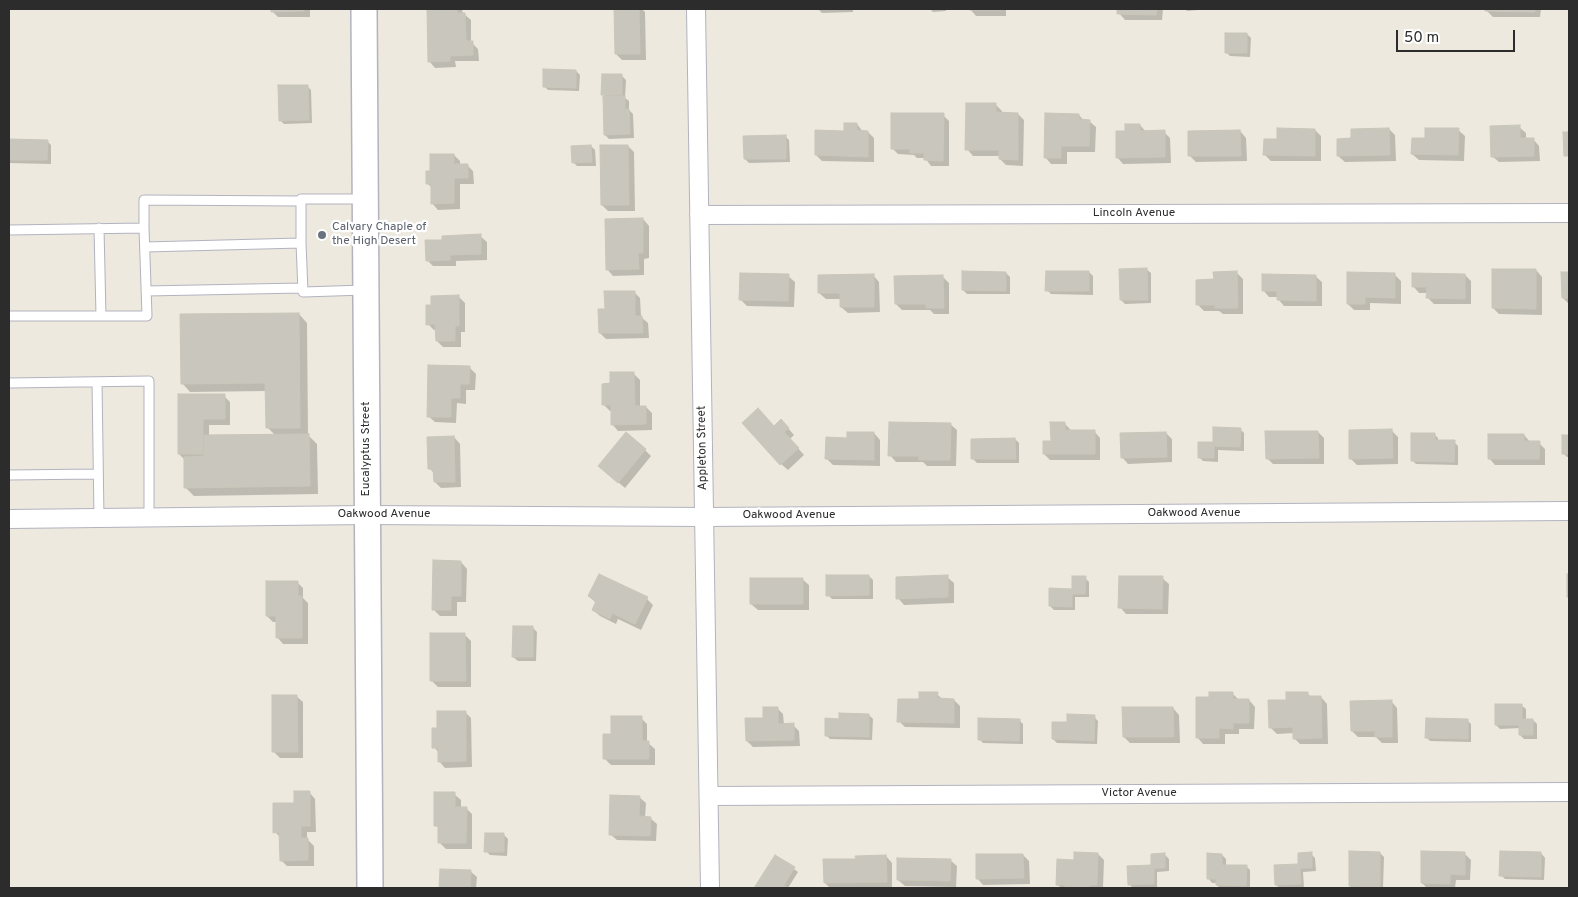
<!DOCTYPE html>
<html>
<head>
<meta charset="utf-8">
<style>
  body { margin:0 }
  #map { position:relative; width:1578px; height:897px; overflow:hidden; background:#ede9df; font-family:Overpass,sans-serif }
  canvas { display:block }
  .frame { position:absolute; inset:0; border:10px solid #2c2c2c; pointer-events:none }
  .scale { position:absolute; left:1396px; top:30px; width:119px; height:22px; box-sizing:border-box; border:2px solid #2c2c2c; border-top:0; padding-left:6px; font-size:15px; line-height:18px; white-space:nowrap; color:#2c2c2c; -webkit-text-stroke:4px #fff; paint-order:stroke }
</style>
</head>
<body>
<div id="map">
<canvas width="1578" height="897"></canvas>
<div class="frame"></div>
<div class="scale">50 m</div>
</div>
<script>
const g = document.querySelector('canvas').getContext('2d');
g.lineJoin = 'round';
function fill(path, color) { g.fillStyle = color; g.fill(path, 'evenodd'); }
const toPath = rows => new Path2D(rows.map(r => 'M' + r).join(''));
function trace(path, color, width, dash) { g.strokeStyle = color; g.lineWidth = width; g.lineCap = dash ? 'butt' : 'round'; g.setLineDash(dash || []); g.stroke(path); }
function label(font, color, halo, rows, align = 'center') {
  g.font = font + ' Overpass,sans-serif'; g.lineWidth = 4.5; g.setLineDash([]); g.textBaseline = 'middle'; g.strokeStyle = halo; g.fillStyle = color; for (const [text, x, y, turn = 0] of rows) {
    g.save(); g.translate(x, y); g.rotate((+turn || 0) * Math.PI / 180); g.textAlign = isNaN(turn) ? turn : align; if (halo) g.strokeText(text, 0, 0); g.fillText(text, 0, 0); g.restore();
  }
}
const shadow = toPath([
  [272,9,310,9,310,17,278,17,272,11],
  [428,9,462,9,463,14,464,14,471,20,471,42,478,49,479,61,455,61,456,67,435,68,429,61],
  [615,9,642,9,645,12,646,60,622,60,616,54],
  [750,9,800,9,800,10],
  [818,9,853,9,853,12,822,13],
  [930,9,946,9,946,11,933,12],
  [970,9,1016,9,1006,9,1006,16,976,16],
  [1119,9,1163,9,1162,20,1125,20,1119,13],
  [1185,9,1198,9,1198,10,1187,11],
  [1500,9,1541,9,1540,17,1493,17,1486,10],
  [1247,34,1251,38,1250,57,1230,56,1226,52],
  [576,71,580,75,579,91,548,90,544,86],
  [622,76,626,80,625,98,629,101,629,110,633,114,634,138,609,139,605,135,606,97,603,94],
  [307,86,311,90,312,123,284,124,280,120],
  [996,105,1002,111,1002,114,1018,114,1024,120,1023,166,1006,165,1000,159,1000,156,973,156,967,149],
  [943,115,949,121,949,166,931,166,925,158,917,158,914,155,898,154,892,148],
  [1079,115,1084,121,1089,121,1096,127,1095,152,1067,152,1067,164,1051,164,1045,157],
  [857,124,863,132,868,132,874,138,874,162,822,161,816,155],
  [1140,125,1146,132,1164,132,1170,138,1171,163,1123,164,1117,157,1126,132],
  [1519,127,1526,133,1526,140,1533,139,1539,146,1540,161,1499,162,1492,156],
  [1389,129,1395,135,1396,161,1345,162,1338,156],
  [1315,130,1321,136,1321,161,1271,161,1265,155],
  [1458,130,1465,136,1464,161,1419,160,1412,154,1426,139],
  [1240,131,1246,138,1247,161,1196,162,1190,156],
  [785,136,789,140,790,162,749,163,745,159],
  [9,140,47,141,51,145,51,164,9,163],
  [591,146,595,150,596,166,577,166,573,162],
  [628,146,634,152,635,211,608,211,602,205],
  [454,155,460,161,460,165,467,165,473,171,474,184,460,184,460,209,438,210,432,203,432,188,428,184,432,172],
  [643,219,649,226,649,258,644,259,644,275,613,276,607,269],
  [480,236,487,242,487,260,456,261,456,266,433,266,427,260,443,241],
  [1146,269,1151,273,1151,303,1125,304,1121,300],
  [1536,270,1542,277,1542,315,1499,314,1493,308],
  [1089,272,1093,276,1093,295,1051,294,1047,290],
  [1236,272,1243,279,1243,314,1223,314,1219,311,1204,311,1198,305,1215,281],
  [1006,273,1010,277,1010,294,967,294,963,290],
  [1563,274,1569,274,1569,304,1563,298],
  [873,275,879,282,880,312,848,313,841,307,841,299,826,299,819,293],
  [1395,275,1401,281,1401,304,1370,303,1370,310,1354,310,1348,304],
  [1465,275,1471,281,1471,304,1434,304,1428,298,1428,293,1419,293,1413,286],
  [788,276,795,282,794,307,747,306,741,300],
  [1315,276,1322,282,1322,306,1284,306,1278,299,1278,297,1269,297,1263,290],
  [943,277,949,283,949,314,934,314,930,310,902,310,896,304],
  [634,292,640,298,641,317,648,323,649,338,606,339,600,333,606,310],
  [458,296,465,303,465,332,461,332,461,347,443,347,437,341,437,330,434,330,428,324,432,306],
  [299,314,307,323,308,435,317,444,318,494,194,496,185,487,185,460,179,454,179,396,224,396,230,402,230,425,209,425,209,436,275,435,267,427,266,391,190,392,182,383],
  [469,367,476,374,475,390,466,390,466,404,457,403,456,423,435,422,428,416],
  [633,373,640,380,640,407,646,407,652,413,652,430,618,431,612,424,612,411,610,411,604,405,611,385],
  [1064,423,1071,430,1071,432,1094,431,1100,438,1100,460,1050,460,1044,454],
  [950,424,957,430,956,466,927,466,923,462,896,462,890,455],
  [774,427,787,427,794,435,790,439,804,455,788,470,781,464],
  [1240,429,1244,433,1244,451,1218,450,1218,462,1203,461,1199,457,1214,444],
  [1392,431,1398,437,1398,464,1357,465,1350,458],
  [1318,432,1324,438,1324,464,1273,464,1267,458],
  [874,433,880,440,880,466,833,465,827,459,848,439],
  [1166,433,1172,439,1172,462,1128,464,1122,457],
  [1434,434,1438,438,1438,441,1454,442,1458,446,1458,465,1416,464,1412,460],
  [1524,435,1531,443,1539,443,1545,449,1545,465,1495,465,1489,458],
  [1563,436,1569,436,1569,457,1567,457,1563,453],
  [454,437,460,444,461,487,441,488,435,482,435,474,429,468],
  [1015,439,1019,443,1019,463,977,463,973,459],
  [645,450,651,456,625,488,606,472],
  [461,562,467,569,466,602,457,602,457,616,440,616,433,609],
  [869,576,873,580,873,599,832,599,828,595],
  [947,577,954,583,954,603,904,605,898,598],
  [1085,578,1089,582,1089,597,1075,597,1075,610,1054,610,1050,606,1073,590],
  [1162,578,1169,584,1168,614,1126,614,1120,607],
  [802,579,809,585,809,610,758,610,751,604],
  [297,582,303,588,303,598,308,603,308,644,283,644,277,637,277,622,273,622,267,616],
  [589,596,647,599,653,605,641,630,618,619,616,624,600,616,593,610,596,603],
  [533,628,537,632,536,661,518,661,513,657],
  [464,634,471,641,471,687,438,687,432,681],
  [1307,693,1312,698,1321,697,1327,704,1328,744,1300,744,1294,738,1294,733,1277,734,1270,727,1287,701],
  [937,694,943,700,954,700,960,706,960,728,905,727,899,721,921,700],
  [1233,694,1239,700,1249,700,1255,707,1254,729,1239,729,1239,734,1225,734,1225,744,1203,744,1197,737,1210,699],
  [296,696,303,702,303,758,280,758,274,752],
  [1391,701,1397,708,1398,743,1382,743,1376,737,1358,737,1352,731],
  [1521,705,1526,709,1526,720,1533,720,1537,724,1537,739,1524,739,1520,735,1520,728,1500,729,1496,725],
  [777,708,783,714,784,725,793,725,799,731,800,746,753,747,747,741,765,719],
  [1173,708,1179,715,1180,743,1130,743,1124,737],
  [465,712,471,718,472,767,445,768,439,761,439,753,434,747,438,729],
  [869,715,873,719,872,740,830,739,826,735,840,720],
  [1094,717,1098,721,1097,744,1057,743,1053,739,1068,723],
  [641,718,647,724,647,742,655,749,655,765,611,765,605,759,612,735],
  [1019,720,1023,724,1023,744,983,743,979,739],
  [1467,720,1471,724,1471,742,1430,741,1426,737],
  [309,792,315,799,316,832,307,832,307,839,314,846,314,866,287,866,281,860,281,838,275,832,295,804],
  [454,794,461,800,461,808,466,808,472,814,472,849,446,849,440,843,440,829,435,825],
  [639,797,646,803,645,818,650,818,657,824,656,841,617,840,610,834],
  [504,835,508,839,507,856,490,855,486,851],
  [1380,853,1384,857,1383,888,1353,888,1350,886],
  [1541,853,1545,858,1544,880,1505,879,1501,875],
  [1098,854,1104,860,1103,888,1061,888,1057,884,1075,861],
  [1311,854,1315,858,1316,871,1303,872,1304,888,1280,888,1276,885],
  [1465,854,1471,860,1470,880,1456,880,1455,888,1427,888,1422,883],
  [1023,855,1029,861,1030,884,983,885,977,878],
  [1165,855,1169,859,1169,871,1157,872,1157,887,1133,888,1129,884,1153,867],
  [1222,855,1226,859,1226,866,1246,866,1250,870,1250,888,1220,888,1217,885,1217,883,1212,883,1208,878],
  [776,856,798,872,788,888,756,888],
  [886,856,892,863,892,888,830,888,825,883,857,860],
  [950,860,957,866,956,887,905,886,898,880],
  [441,871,470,871,477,877,476,888,440,888]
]);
const building = toPath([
  [271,9,304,9,304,11,271,12,271,9],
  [427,9,457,9,457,13,465,13,466,41,473,41,473,55,450,56,450,61,428,62,427,9],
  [614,9,639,9,640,54,615,54,614,9],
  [969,9,1001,9,1001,10,969,10,969,9],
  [1117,9,1157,9,1156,15,1117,14,1117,9],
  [1485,9,1535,9,1535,12,1485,11,1485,9],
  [1225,33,1247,33,1247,53,1225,53,1225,33],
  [543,69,576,70,576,88,543,87,543,69],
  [602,74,622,74,622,95,601,95,602,74],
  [278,85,308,85,309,120,279,121,278,85],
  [603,96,625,96,625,109,629,109,630,134,604,135,603,96],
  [966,103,996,103,996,112,1018,113,1018,160,999,159,999,150,965,150,966,103],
  [891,113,944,113,943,161,924,160,924,153,910,153,910,149,891,149,891,113],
  [1045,113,1079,114,1079,119,1090,120,1089,146,1061,146,1061,158,1044,158,1045,113],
  [844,123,857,123,857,130,868,131,868,157,815,155,815,130,844,131,844,123],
  [1125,124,1140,124,1140,131,1165,130,1165,157,1116,158,1116,131,1125,131,1125,124],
  [1520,125,1520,138,1534,138,1534,156,1491,157,1490,126,1520,125],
  [1277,128,1315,129,1315,156,1263,155,1264,139,1277,139,1277,128],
  [1389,128,1390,155,1337,156,1337,139,1351,138,1351,129,1389,128],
  [1425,128,1459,128,1458,155,1411,154,1412,138,1425,138,1425,128],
  [1240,130,1241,156,1188,156,1188,131,1240,130],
  [1563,132,1569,132,1569,156,1564,156,1563,132],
  [786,135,786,159,744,159,743,136,786,135],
  [9,139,48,140,47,160,9,160,9,139],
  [591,145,592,162,572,163,571,146,591,145],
  [600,145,628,145,629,205,601,205,600,145],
  [430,154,454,154,454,164,468,164,468,178,454,178,454,203,431,204,431,184,426,184,426,171,430,171,430,154],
  [643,218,643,253,638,253,639,269,606,270,605,219,643,218],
  [481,234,481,254,450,255,450,260,426,261,425,240,442,240,442,236,481,234],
  [1147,268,1148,300,1120,300,1119,269,1147,268],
  [1492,269,1536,269,1536,309,1492,308,1492,269],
  [962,271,1006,272,1006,291,962,290,962,271],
  [1046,271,1089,271,1089,291,1045,291,1046,271],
  [1237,271,1238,308,1215,308,1215,305,1196,305,1196,280,1214,279,1213,272,1237,271],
  [1347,272,1395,273,1395,298,1365,297,1365,304,1347,304,1347,272],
  [1561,272,1569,272,1569,298,1562,298,1561,272],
  [740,273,789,274,788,301,739,300,740,273],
  [1412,273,1465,274,1465,299,1426,298,1427,287,1412,287,1412,273],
  [874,274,874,307,840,307,840,293,818,293,818,275,874,274],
  [1262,274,1316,275,1316,301,1277,300,1277,291,1262,291,1262,274],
  [943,275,944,308,926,308,926,304,895,304,894,276,943,275],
  [604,291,635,291,635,316,642,316,643,333,599,333,598,309,605,309,604,291],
  [459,295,459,326,455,326,455,341,436,341,435,324,426,325,426,305,431,305,431,296,459,295],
  [299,313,300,428,266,428,265,383,181,384,180,314,299,313],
  [428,365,470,366,469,384,460,384,460,398,451,398,451,417,427,417,428,365],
  [610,372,634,372,635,406,646,406,646,424,611,425,611,405,602,405,602,384,610,383,610,372],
  [178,394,225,394,225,419,203,419,203,454,178,454,178,394],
  [758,408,774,426,781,419,789,428,784,432,799,448,780,465,742,423,758,408],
  [889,422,951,423,950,460,919,460,919,456,888,456,889,422],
  [1050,422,1065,422,1065,430,1095,430,1095,454,1043,454,1043,441,1051,441,1050,422],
  [1213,427,1241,428,1240,447,1214,446,1214,458,1198,458,1198,442,1213,442,1213,427],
  [1392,429,1393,458,1349,459,1349,430,1392,429],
  [1265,431,1318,431,1319,458,1266,459,1265,431],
  [626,432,646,449,618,483,598,466,626,432],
  [847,432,874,432,874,460,825,459,826,437,847,438,847,432],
  [1166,432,1167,457,1121,458,1120,433,1166,432],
  [1411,433,1435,433,1435,440,1455,440,1454,462,1411,461,1411,433],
  [309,434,310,486,184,488,184,457,204,456,204,435,309,434],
  [1488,434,1524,434,1524,441,1540,441,1539,459,1488,459,1488,434],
  [1562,435,1569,435,1569,454,1562,454,1562,435],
  [454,436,455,482,434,482,433,469,428,469,427,437,454,436],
  [1015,438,1016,459,971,459,971,439,1015,438],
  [433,560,461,561,461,596,451,596,451,610,432,610,433,560],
  [599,574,648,597,635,624,612,613,610,619,592,610,596,601,588,596,599,574],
  [1567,574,1569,574,1569,598,1567,597,1567,574],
  [826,575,869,575,869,595,826,596,826,575],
  [948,575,948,597,896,599,896,577,948,575],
  [1072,576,1086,576,1085,594,1072,594,1072,607,1049,606,1049,588,1072,589,1072,576],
  [1119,576,1163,576,1162,609,1118,608,1119,576],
  [750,578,803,578,803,604,750,604,750,578],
  [266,581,298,581,298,596,302,596,302,638,276,638,276,616,266,616,266,581],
  [513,626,533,626,533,657,512,657,513,626],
  [430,633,465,633,466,681,430,681,430,633],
  [919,692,938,692,937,698,954,699,954,723,897,722,898,699,919,699,919,692],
  [1209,692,1233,692,1233,699,1249,699,1249,723,1233,723,1233,729,1219,728,1219,738,1196,738,1196,697,1209,697,1209,692],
  [1286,692,1308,692,1308,696,1321,696,1322,738,1293,739,1293,727,1269,728,1268,700,1286,700,1286,692],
  [272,695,297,695,298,752,272,752,272,695],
  [1392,700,1392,737,1375,737,1375,731,1351,731,1350,701,1392,700],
  [1495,704,1522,704,1522,719,1533,719,1533,735,1519,735,1519,725,1495,725,1495,704],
  [763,707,778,707,778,724,794,723,794,740,746,741,745,718,763,718,763,707],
  [1122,707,1173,707,1174,737,1123,737,1122,707],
  [437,711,466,711,466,761,438,762,438,748,432,748,432,728,437,728,437,711],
  [839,713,869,714,869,737,825,736,825,718,839,719,839,713],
  [1067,714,1095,715,1094,741,1052,739,1052,722,1067,722,1067,714],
  [611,716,642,716,642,741,649,741,649,759,603,759,603,734,611,734,611,716],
  [978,718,1020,719,1019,741,978,740,978,718],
  [1426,718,1468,719,1468,739,1425,738,1426,718],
  [294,791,310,791,310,826,301,826,301,838,308,838,308,860,280,861,279,832,273,833,273,803,294,803,294,791],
  [434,792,455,792,455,807,467,807,466,843,438,843,438,826,434,826,434,792],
  [610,795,640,796,639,816,651,817,650,836,609,835,610,795],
  [485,833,504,833,504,852,484,852,485,833],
  [1349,851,1380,852,1380,887,1349,886,1349,851],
  [1421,851,1465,852,1465,875,1450,874,1450,884,1421,883,1421,851],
  [1500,851,1541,852,1541,877,1499,876,1500,851],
  [1074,852,1098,853,1097,885,1090,885,1089,888,1065,888,1065,885,1056,885,1057,859,1074,860,1074,852],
  [1312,852,1312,868,1300,868,1301,884,1275,885,1274,865,1298,864,1298,853,1312,852],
  [1165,853,1165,868,1154,868,1154,884,1128,885,1127,866,1151,865,1151,854,1165,853],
  [1207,853,1222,854,1222,865,1247,865,1246,886,1216,885,1216,879,1207,879,1207,853],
  [976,854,1023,854,1024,878,976,879,976,854],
  [775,855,795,867,784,885,788,888,754,888,775,855],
  [886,855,887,882,824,883,823,859,856,859,855,856,886,855],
  [897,858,951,859,950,881,897,880,897,858],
  [440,869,471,870,470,888,439,888,440,869]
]);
const service = toPath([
  [99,228,101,316],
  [144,228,144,200,301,201],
  [9,230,144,228,147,316,9,316],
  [301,243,303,292,365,290],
  [145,247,301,243,301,199,364,199],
  [146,291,302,288],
  [97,382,99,518],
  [9,383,149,381,149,518],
  [9,475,98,474]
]);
const minor = toPath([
  [696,9,710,888],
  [699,215,1569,213],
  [9,519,367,515,705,517,1569,511],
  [709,796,1569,792]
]);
const secondary = toPath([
  [364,9,370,888]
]);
const markers = [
  [322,235,5,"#6b7280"]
];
const streetNames = [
  ["Lincoln Avenue",1134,214],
  ["Appleton Street",703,448,-91],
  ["Eucalyptus Street",367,449,-90],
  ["Oakwood Avenue",1194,514],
  ["Oakwood Avenue",384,515],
  ["Oakwood Avenue",789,516],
  ["Victor Avenue",1139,794]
];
const worshipNames = [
  ["Calvary Chaple of",332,228],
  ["the High Desert",332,242]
];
fill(shadow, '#0003');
fill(building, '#c9c7bd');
trace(building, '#c9c5b9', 1);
trace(service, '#b2b3bf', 11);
trace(minor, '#b2b3bf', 20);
trace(secondary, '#b2b3bf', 28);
trace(service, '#fff', 9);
trace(minor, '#fff', 18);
trace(secondary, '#fff', 25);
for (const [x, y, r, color] of markers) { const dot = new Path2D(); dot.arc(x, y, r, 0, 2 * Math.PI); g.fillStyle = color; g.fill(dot); trace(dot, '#fff', 2); }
label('12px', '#2c2c2c', '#fff', streetNames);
label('12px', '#5b616d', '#fff', worshipNames, 'left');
</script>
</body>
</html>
